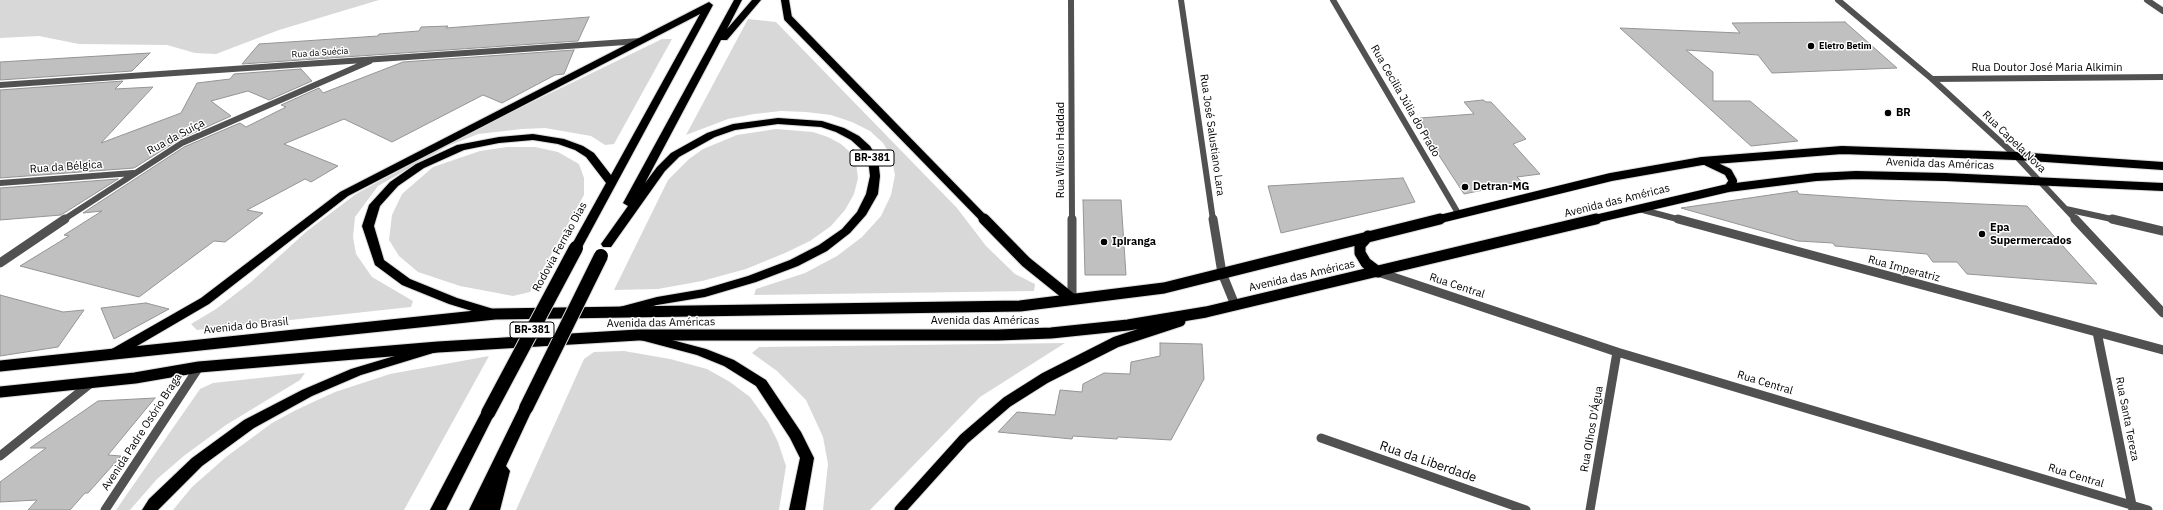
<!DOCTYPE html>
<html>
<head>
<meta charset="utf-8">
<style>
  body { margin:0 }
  canvas { display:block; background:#fff }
</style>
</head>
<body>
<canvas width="2163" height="510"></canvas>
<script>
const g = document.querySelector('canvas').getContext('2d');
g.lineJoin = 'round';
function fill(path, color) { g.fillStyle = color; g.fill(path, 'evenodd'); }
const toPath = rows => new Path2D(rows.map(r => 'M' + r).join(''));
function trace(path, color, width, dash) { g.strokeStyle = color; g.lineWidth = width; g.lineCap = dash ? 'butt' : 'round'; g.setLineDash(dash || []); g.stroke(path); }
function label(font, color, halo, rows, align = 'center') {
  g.font = font + ' "IBM Plex Sans",sans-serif'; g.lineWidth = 3; g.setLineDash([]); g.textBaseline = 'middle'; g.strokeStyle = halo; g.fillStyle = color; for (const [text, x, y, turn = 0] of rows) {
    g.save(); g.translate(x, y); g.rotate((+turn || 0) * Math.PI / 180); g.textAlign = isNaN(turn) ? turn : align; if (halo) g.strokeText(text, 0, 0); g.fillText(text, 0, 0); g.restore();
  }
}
const green = toPath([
  [0,0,379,0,279,30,216,54,195,53,167,45,79,44,39,36,0,38],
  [748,19,776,22,957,208,986,246,1015,274,1035,284,1034,291,754,295,756,289,805,273,837,256,862,237,881,216,891,195,895,175,891,156,883,143,870,131,852,122,831,115,806,112,781,111,754,114,728,119,686,135],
  [662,39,672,39,614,144,605,145,591,136,545,128,522,129,478,134,448,146,378,186,355,217,353,237,356,254,372,277,413,301,411,307,197,330,191,324,216,309,251,282,307,231,356,194,458,138],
  [776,129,813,132,828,137,841,144,850,152,856,163,858,178,854,194,845,210,831,226,810,241,785,253,746,269,702,281,658,289,614,290,668,180,689,159,703,149,737,135],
  [507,147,535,147,558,152,579,164,584,178,584,195,530,292,513,296,460,286,418,272,399,256,389,240,392,215,402,194,433,167,480,151],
  [1065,343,980,397,870,510,823,510,828,464,823,437,806,400,777,371,752,353,759,347],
  [624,351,670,359,707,369,730,382,750,397,768,422,778,442,786,466,779,510,516,510,584,359,594,352],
  [489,356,404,510,173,510,192,487,226,457,272,423,296,410,335,392,390,374],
  [305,373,300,380,226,425,185,455,157,479,130,510,116,510,200,389,213,383]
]);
const building = toPath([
  [589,17,578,41,242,64,259,44,378,36,379,34,419,31,421,27,448,26,446,28,589,17],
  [1845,22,1897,68,1772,73,1758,55,1686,50,1713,72,1713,101,1750,101,1798,141,1751,146,1620,28,1740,33,1732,23,1845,22],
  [574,50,564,74,555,75,502,103,483,95,392,142,344,119,284,144,338,166,311,182,305,179,247,210,263,213,225,242,214,241,139,297,20,266,69,236,64,235,102,211,83,213,184,147,240,123,246,127,286,107,281,105,319,88,323,93,403,62,574,50],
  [150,53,132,71,0,80,0,62,150,53],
  [301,69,312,81,269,100,248,91,211,101,231,116,180,139,134,168,0,178,0,90,123,81,115,89,153,87,101,143,181,113,197,83,230,79,234,74,301,69],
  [1483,100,1486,102,1491,102,1526,139,1513,144,1540,174,1517,177,1522,182,1464,194,1440,157,1420,118,1474,114,1464,102,1483,100],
  [1403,178,1415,202,1281,233,1268,186,1403,178],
  [118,179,61,215,0,220,0,188,118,179],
  [1797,191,1799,194,1887,200,2027,206,2097,284,1967,274,1957,262,1933,262,1927,254,1835,246,1833,243,1798,241,1681,208,1797,191],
  [1083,200,1121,200,1126,275,1085,275,1083,200],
  [0,295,63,312,84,310,58,347,0,356,0,295],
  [146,303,169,309,114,339,101,308,146,303],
  [1160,343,1202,344,1204,379,1171,440,1118,437,1117,439,1073,436,1072,439,998,432,1017,412,1055,415,1060,390,1082,392,1083,384,1104,373,1130,374,1131,362,1160,356,1160,343],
  [155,398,108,455,121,456,88,493,85,493,70,510,28,510,37,500,0,502,0,482,46,448,30,448,98,401,155,398]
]);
const minorFar1 = toPath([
  [1071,0,1072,220],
  [1181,0,1213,220],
  [1333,0,1458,213],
  [1838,0,1932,79,2016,156,2076,220],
  [2147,0,2163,11],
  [1932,79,2163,77],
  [0,85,640,41],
  [0,183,133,173],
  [1639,209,1681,220],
  [2066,209,2116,220],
  [63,220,182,143,370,61]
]);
const minor = toPath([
  [1072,219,1072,299],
  [1213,219,1222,273,1235,305],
  [1678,219,2163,350],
  [2075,219,2163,313],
  [2112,219,2163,231],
  [0,263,65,219],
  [1378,272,1617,352,2148,510],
  [2097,332,2133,510],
  [1321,438,1526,510],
  [1590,510,1617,352]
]);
const tertiary = toPath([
  [0,456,91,383],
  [105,510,199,367]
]);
const primaryFar1 = toPath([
  [785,0,788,18,985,220],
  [1707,162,1728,172,1733,181,1728,188],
  [1436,220,1611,177,1702,161,1842,150,2016,156,2163,166],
  [1591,220,1728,188,1816,177,1856,175,1945,177,2163,187]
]);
const primary = toPath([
  [984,219,1026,262,1072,299],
  [1368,236,1360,245,1360,253,1366,263,1378,272],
  [0,366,495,314,1020,306,1164,288,1440,219],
  [0,392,135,378,199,367,438,347,638,335,998,335,1051,333,1128,325,1206,312,1596,219],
  [900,510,964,439,1007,402,1045,378,1116,342,1180,321]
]);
const motorway = toPath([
  [734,0,742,0,727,29,752,0,761,0,727,40,721,40,645,183,657,167,671,153,707,133,733,124,778,118,822,121,844,128,859,136,870,146,878,159,880,176,878,194,866,215,850,233,827,251,798,266,756,282,705,297,657,305,616,316,612,315,610,312,612,309,657,297,704,289,748,276,790,260,819,245,842,229,857,212,866,194,870,176,868,159,862,150,851,140,836,132,821,127,778,124,735,130,715,137,679,157,665,171,611,247,603,247,601,244,628,206,623,203,734,0],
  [709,2,713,5,580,251,572,251,570,248,606,183,586,157,575,150,558,144,533,140,499,143,464,150,424,168,398,186,380,206,374,226,384,260,410,279,457,298,500,311,501,314,500,317,495,318,449,304,402,285,375,265,362,226,369,205,390,182,416,164,457,145,499,137,533,134,564,139,583,146,594,153,611,175,700,14,348,196,209,304,120,356,110,356,108,353,110,350,201,298,340,192,709,2],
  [638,331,706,349,734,360,766,380,801,432,814,458,805,510,789,510,800,458,790,438,756,386,724,366,697,355,633,338,631,335,633,332,638,331],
  [438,343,443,344,445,347,443,350,361,375,312,396,254,428,202,466,158,510,142,510,149,499,192,458,244,420,302,390,351,369,438,343],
  [526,403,531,404,533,408,506,466,510,471,500,510,469,510,519,408,521,404,526,403],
  [488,408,493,409,495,413,446,510,430,510,481,413,483,409,488,408]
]);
const motorwayBridge = toPath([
  [526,408,601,256],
  [488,413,576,248]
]);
const markers = [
  [1811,46,4,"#000"],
  [1888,113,4,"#000"],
  [1465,187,4,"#000"],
  [1982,234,4,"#000"],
  [1104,242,4,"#000"]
];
const farPoinames = [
  ["Eletro Betim",1819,46]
];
const farStreetnames = [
  ["Rua da Suécia",320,53,-4]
];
const shields = [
  [872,158,44],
  [532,330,44]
];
const shieldNames = [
  ["BR-381",872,158],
  ["BR-381",532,330]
];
const streetNames = [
  ["Rua Doutor José Maria Alkimin",2047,68],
  ["Rua Cecília Júlia do Prado",1405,101,60],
  ["Rua José Salustiano Lara",1212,135,82],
  ["Rua da Suíça",176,137,-28],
  ["Rua Capela Nova",2014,142,44],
  ["Rua Wilson Haddad",1061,150,-90],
  ["Avenida das Américas",1940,164,2],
  ["Rua da Bélgica",66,167,-4],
  ["Avenida das Américas",1617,201,-14],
  ["Rodovia Fernão Dias",560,247,-61],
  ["Rua Imperatriz",1904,269,15],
  ["Avenida das Américas",1302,276,-13],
  ["Rua Central",1457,286,18],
  ["Avenida das Américas",985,321],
  ["Avenida das Américas",661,323,-1],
  ["Avenida do Brasil",246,326,-6],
  ["Rua Central",1765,383,17],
  ["Rua Santa Tereza",2127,419,79],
  ["Rua Olhos D'Água",1592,429,-80],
  ["Avenida Padre Osório Braga",142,432,-57],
  ["Rua Central",2076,476,17]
];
const poiNames = [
  ["BR",1896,113],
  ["Detran-MG",1473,187],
  ["Epa",1990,228],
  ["Supermercados",1990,241],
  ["Ipiranga",1112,242]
];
const nearStreetnames = [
  ["Rua da Liberdade",1428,462,19]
];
fill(green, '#d8d8d8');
fill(building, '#c0c0c0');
trace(building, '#959595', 1);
trace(primaryFar1, '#dbdbdb', 10);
trace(primary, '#dbdbdb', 13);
trace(motorway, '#dbdbdb', 2);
trace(minorFar1, '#515151', 6);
trace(minor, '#515151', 9);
trace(tertiary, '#515151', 9);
trace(primaryFar1, '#000', 8);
trace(primary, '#000', 11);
fill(motorway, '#000');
trace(motorwayBridge, '#dbdbdb', 16, []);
trace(motorwayBridge, '#000', 14);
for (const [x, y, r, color] of markers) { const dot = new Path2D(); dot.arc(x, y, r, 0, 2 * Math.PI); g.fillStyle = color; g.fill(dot); trace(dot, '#fff', 1.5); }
label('bold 9px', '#000', '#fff', farPoinames, 'left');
label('9px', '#000', '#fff', farStreetnames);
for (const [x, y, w] of shields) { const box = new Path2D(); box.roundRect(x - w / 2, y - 8, w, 16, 3); g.fillStyle = '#fff'; g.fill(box); trace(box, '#000', 1); }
label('bold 10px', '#000', null, shieldNames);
label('11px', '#000', '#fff', streetNames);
label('bold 11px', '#000', '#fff', poiNames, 'left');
label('13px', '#000', '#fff', nearStreetnames);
</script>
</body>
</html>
